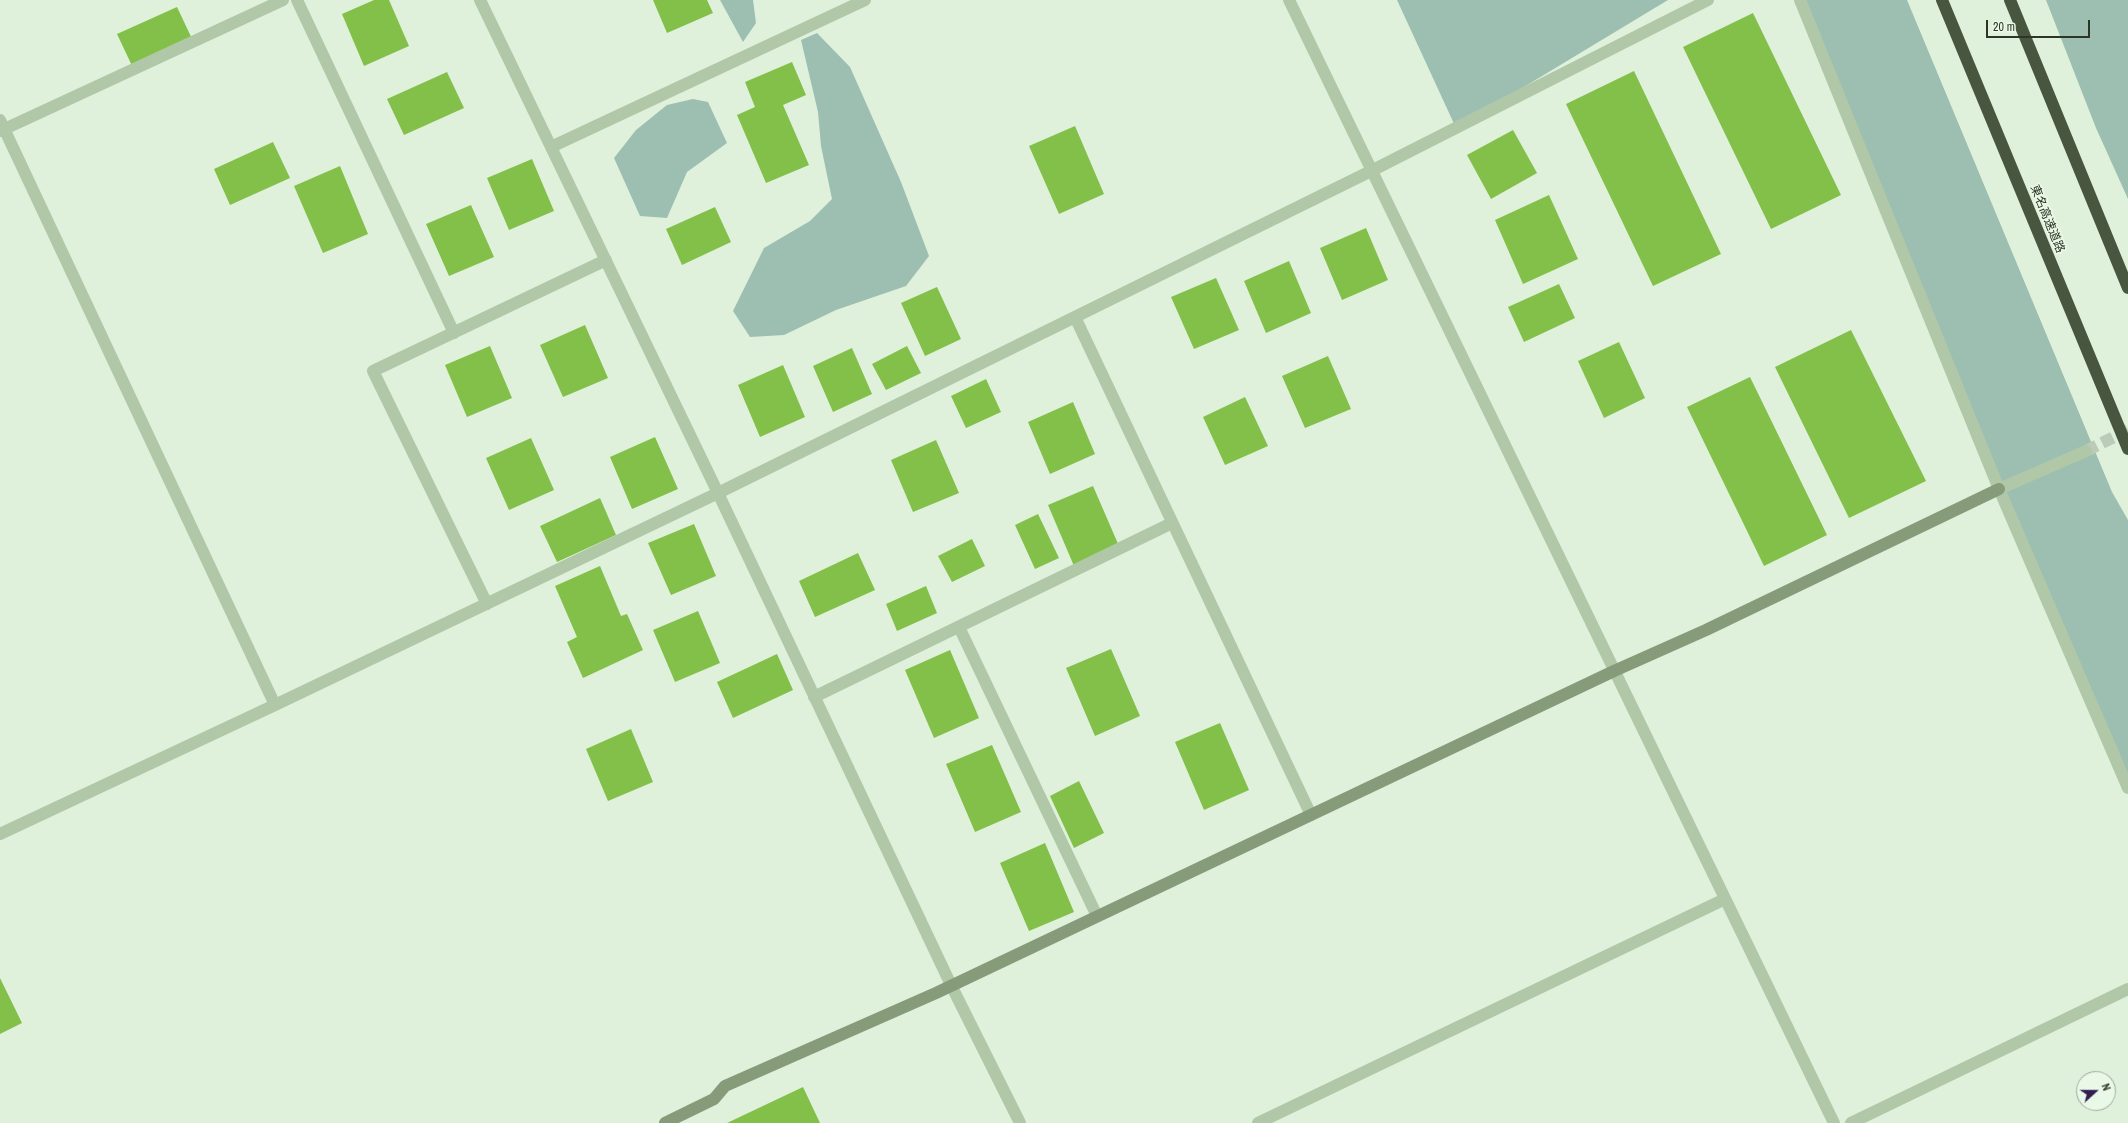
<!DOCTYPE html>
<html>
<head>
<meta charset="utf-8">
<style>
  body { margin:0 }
  #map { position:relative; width:2128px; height:1123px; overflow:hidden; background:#dff0db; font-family:"Archivo Narrow",sans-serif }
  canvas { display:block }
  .north { position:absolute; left:2076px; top:1071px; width:40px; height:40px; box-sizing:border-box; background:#eaf8e7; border:1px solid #9eaa9a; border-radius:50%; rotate:69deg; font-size:11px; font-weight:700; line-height:16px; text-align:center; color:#2d3527 }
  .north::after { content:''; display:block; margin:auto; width:14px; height:18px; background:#311f54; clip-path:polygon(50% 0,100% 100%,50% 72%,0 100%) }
  .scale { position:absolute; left:1986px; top:20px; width:104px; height:18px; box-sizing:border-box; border:2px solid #2d3527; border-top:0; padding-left:5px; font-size:12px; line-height:14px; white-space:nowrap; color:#2d3527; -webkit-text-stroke:3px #eaf8e7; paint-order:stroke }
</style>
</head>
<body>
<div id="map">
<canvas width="2128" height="1123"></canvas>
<div class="north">N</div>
<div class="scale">20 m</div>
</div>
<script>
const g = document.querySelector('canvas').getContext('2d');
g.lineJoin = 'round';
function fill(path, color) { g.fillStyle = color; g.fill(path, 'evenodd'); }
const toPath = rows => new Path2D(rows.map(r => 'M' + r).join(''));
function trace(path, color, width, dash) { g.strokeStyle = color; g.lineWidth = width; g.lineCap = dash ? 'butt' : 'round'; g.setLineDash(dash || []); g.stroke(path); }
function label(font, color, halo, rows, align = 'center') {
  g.font = font + ' "Archivo Narrow","Noto Sans JP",sans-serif'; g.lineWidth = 3.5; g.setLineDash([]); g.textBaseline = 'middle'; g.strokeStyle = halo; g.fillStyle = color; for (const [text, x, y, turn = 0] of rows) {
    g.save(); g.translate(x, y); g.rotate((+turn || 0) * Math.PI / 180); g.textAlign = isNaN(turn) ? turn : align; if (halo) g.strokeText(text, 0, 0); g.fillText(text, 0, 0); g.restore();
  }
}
const green = toPath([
  [720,0,753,0,756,23,743,42],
  [1397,0,1668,0,1456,128],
  [1805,0,1907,0,2112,492,2128,520,2128,781,1966,408],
  [2046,0,2128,0,2128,199,2096,128],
  [817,33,850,67,901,182,929,256,906,286,836,310,784,335,750,337,733,311,764,248,810,221,832,199,821,146,818,112,801,40],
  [693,99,708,102,727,143,687,172,667,218,640,216,614,158,636,130,667,105]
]);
const building = toPath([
  [374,0,389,0,409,46,364,66,342,14],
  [653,0,707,0,713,13,667,33],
  [177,7,194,43,134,70,117,34],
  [1753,13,1841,195,1771,229,1683,47],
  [792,62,806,95,783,105,809,165,766,183,737,115,755,107,745,82],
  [1634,71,1721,254,1653,286,1566,104],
  [447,72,464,108,404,135,387,99],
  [1075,126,1104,194,1059,214,1029,146],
  [1513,130,1537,173,1491,199,1467,155],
  [273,142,290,178,230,205,214,169],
  [532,159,554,211,509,230,487,178],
  [340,166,368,234,323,253,294,186],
  [1549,195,1578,259,1523,284,1495,220],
  [471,205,494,257,449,276,426,224],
  [715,207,731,242,682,265,666,229],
  [1366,228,1388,280,1342,300,1320,248],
  [1289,261,1311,313,1266,333,1244,281],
  [1216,278,1239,330,1194,349,1171,297],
  [1559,284,1575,318,1524,342,1508,307],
  [937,287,961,339,925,356,901,303],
  [585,325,608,378,563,397,540,345],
  [1851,330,1926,481,1849,518,1775,367],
  [1619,342,1645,398,1604,418,1578,361],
  [490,346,512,398,467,417,445,365],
  [907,346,921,373,886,390,872,364],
  [852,348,872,394,833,412,813,366],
  [1328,356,1351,409,1305,428,1282,376],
  [783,365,805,417,760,437,738,385],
  [1750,377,1827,535,1764,566,1687,407],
  [986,379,1001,412,966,428,951,396],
  [1245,397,1268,446,1225,465,1203,417],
  [1073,402,1095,454,1050,474,1028,422],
  [655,437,678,489,632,509,610,457],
  [531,438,554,490,509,510,486,458],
  [936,440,959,493,913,512,891,460],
  [1093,486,1122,553,1077,573,1048,505],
  [600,498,616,535,557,562,540,526],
  [1038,514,1059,558,1035,569,1015,525],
  [694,524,716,576,671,595,648,543],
  [972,539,985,566,952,582,938,556],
  [858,553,875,590,815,617,799,581],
  [600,566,621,616,627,614,643,650,583,678,567,642,577,637,555,586],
  [926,586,937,613,897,631,886,604],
  [698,611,720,663,675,682,653,630],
  [1111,649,1140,716,1095,736,1066,668],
  [950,650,979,718,934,738,905,670],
  [777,654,793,690,733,718,717,682],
  [1220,723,1249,790,1204,810,1175,742],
  [631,729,653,782,608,801,586,749],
  [992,745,1021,812,975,832,946,764],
  [1079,781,1104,833,1074,848,1050,796],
  [1045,843,1074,912,1029,931,1000,863],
  [0,978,22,1023,0,1034],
  [803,1087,820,1123,727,1123]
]);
const streetTunnel = toPath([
  [2086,451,2128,430]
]);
const street = toPath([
  [297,0,454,333],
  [480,0,718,493,951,985,1020,1123],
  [1289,0,1834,1123],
  [1800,0,1999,489,2128,788],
  [0,120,275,705],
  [0,131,283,0],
  [551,147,865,0],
  [1075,317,1311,815],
  [1999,489,2086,451],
  [487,604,373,371,606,260],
  [959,627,1097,916],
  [814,697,1172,523],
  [0,834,275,705,718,493,1371,171,1708,0],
  [1258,1123,1725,899],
  [1851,1123,2128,989]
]);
const secondary = toPath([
  [665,1123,714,1099,725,1086,936,993,1614,671,1706,630,1999,489]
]);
const highway = toPath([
  [1942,0,2128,449],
  [2010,0,2128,288]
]);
const streetNames = [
  ["東名高速道路",2047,219,68]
];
fill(green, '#9cbfb1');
fill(building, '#82c049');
trace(streetTunnel, '#bbcbb7', 12, [12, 6]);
trace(street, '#b0c8a7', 12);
trace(secondary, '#859b79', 12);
trace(highway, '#48553f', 12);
label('12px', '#2d3527', '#eaf8e7', streetNames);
</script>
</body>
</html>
